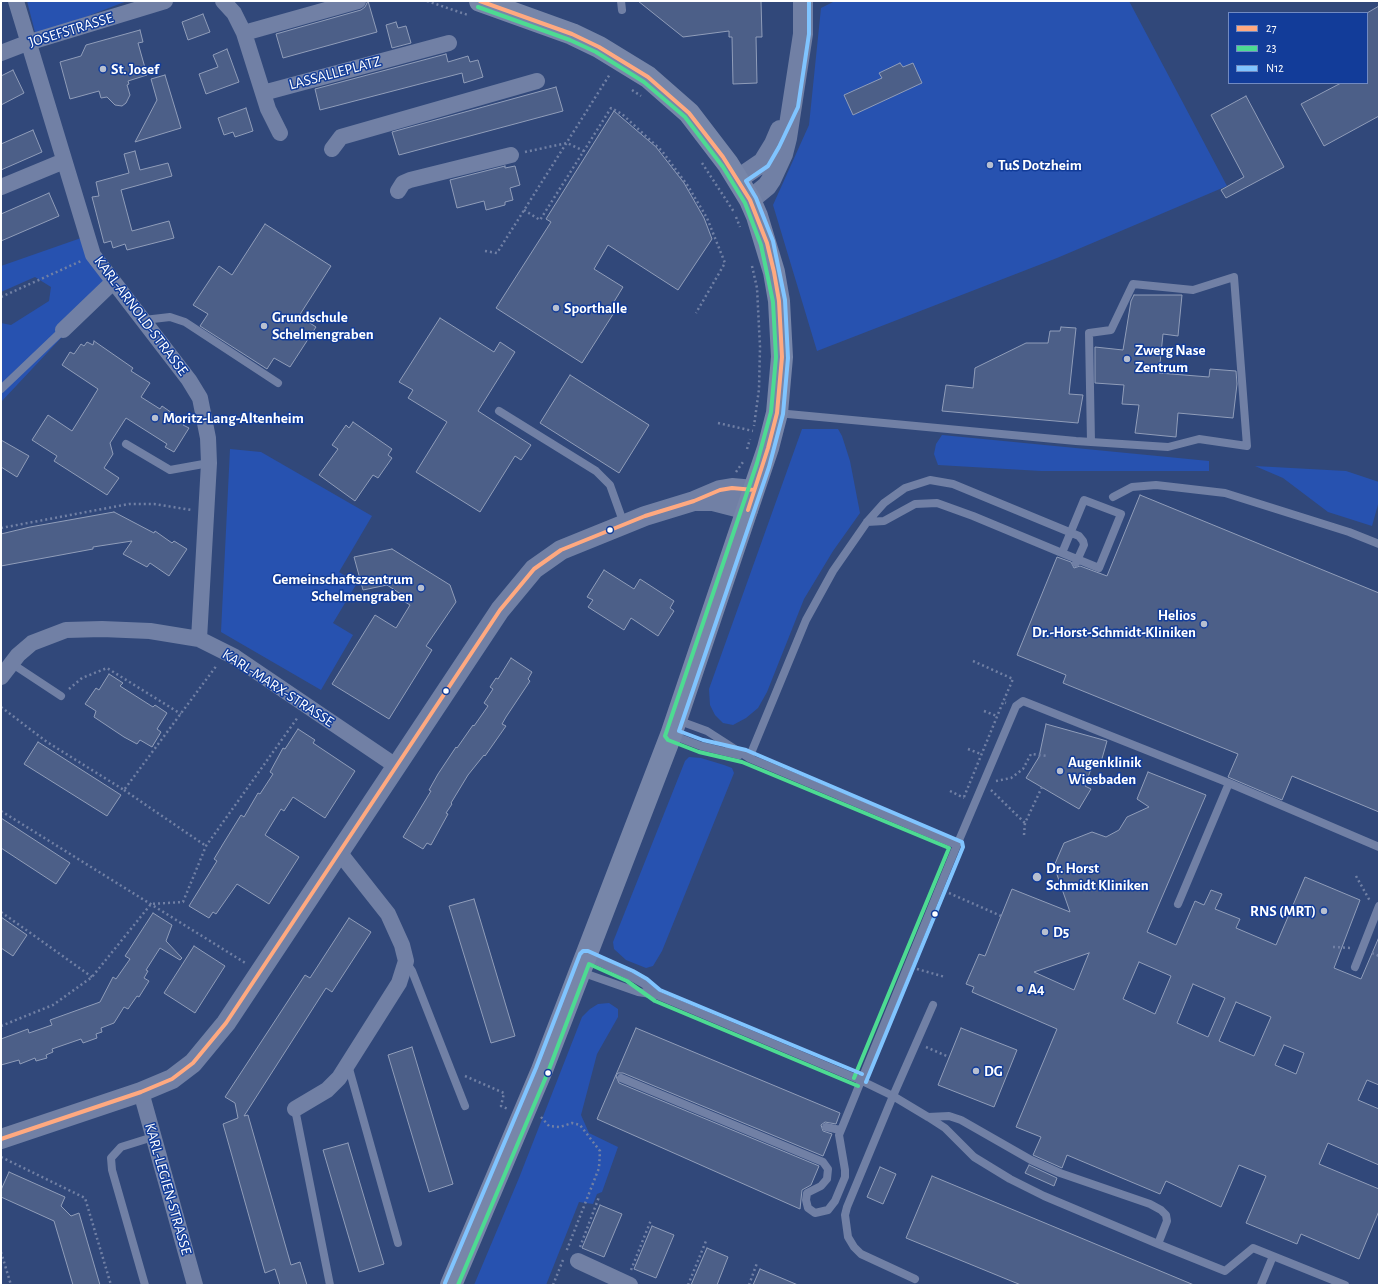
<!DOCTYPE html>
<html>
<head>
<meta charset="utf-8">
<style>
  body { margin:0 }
  #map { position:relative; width:1380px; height:1286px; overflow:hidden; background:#31487a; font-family:"Alegreya Sans",sans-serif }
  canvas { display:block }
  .frame { position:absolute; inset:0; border:2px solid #fff; pointer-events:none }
  .legend { position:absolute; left:1228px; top:12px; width:140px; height:72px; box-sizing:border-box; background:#123c99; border:1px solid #718ac2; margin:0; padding:5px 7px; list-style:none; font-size:12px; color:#fff }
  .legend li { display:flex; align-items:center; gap:8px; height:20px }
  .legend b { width:20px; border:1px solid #718ac2 }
</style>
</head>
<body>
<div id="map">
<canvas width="1380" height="1286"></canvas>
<div class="frame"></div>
<ul class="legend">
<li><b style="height:5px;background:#ffa980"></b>27</li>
<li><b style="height:5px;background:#4ddb92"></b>23</li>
<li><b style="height:5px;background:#80c4ff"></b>N12</li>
</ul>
</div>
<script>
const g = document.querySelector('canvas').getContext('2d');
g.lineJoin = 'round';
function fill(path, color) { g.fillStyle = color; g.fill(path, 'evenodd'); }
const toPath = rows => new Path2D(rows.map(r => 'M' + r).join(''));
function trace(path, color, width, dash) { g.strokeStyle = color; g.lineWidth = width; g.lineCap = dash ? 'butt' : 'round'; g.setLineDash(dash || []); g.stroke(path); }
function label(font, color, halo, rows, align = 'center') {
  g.font = font + ' "Alegreya Sans",sans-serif'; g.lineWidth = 3; g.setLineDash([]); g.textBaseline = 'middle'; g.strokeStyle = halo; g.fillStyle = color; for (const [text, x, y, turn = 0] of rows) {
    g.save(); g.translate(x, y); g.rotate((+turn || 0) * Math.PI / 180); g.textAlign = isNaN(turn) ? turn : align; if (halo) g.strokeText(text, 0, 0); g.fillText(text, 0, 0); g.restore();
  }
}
const green = toPath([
  [27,1,127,1,36,36],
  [835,1,1129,1,1227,186,1057,258,817,351,773,205,809,125,821,8],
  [81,238,109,287,1,402,1,323,11,325,49,301,51,287,35,277,1,292,1,266],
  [802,429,838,429,842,436,850,461,860,513,833,551,804,599,767,692,758,708,746,718,733,725,723,723,715,715,710,705,709,689],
  [942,435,1209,461,1209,471,1041,471,938,465,934,454,936,444],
  [230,449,261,452,372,516,339,572,357,583,333,623,353,635,321,690,221,632],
  [1255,466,1346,471,1379,482,1379,501,1372,526,1328,512,1283,478],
  [689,757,701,758,724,765,732,768,734,773,662,951,653,966,646,968,626,960,614,949,613,942,685,761],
  [609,1003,618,1009,618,1017,597,1054,581,1115,589,1133,618,1147,602,1192,597,1194,593,1204,579,1202,546,1285,474,1285,519,1178,582,1017,590,1009,598,1004]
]);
const building = toPath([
  [368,1,377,32,283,58,276,34,361,10,365,7,368,1],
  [638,1,761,1,762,37,756,37,757,83,733,84,732,37,729,37,729,31,683,37,638,1],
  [1379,6,1379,116,1324,146,1301,104,1341,83,1367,83,1367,13,1379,6],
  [203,14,210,32,188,40,182,22,203,14],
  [396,22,398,28,406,26,411,43,392,48,386,25,396,22],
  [140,30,143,42,138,43,147,75,128,81,129,84,127,85,130,95,126,103,122,106,115,105,107,97,101,98,99,91,70,99,60,62,81,56,86,45,140,30],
  [227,49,239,82,206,94,199,74,218,67,213,55,227,49],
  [446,54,448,62,468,56,470,62,478,60,483,77,464,83,462,73,320,110,315,89,446,54],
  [900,63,903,67,913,63,922,83,853,115,844,95,882,78,879,73,900,63],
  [13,70,24,93,1,105,1,76,13,70],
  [165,75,181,128,135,142,157,100,151,79,165,75],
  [556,87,563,111,399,155,392,132,556,87],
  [1246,96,1284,167,1226,198,1221,190,1244,177,1211,115,1246,96],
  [246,108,253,131,235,137,233,132,224,135,218,118,246,108],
  [614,111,656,147,684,183,704,218,712,239,678,290,608,245,594,269,623,287,612,305,617,308,582,363,496,308,551,222,546,219,614,111],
  [33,130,42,152,1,170,1,144,33,130],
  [135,151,140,170,168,163,172,176,121,190,132,231,169,221,174,238,127,250,125,244,113,248,111,241,104,243,92,197,99,196,96,182,129,173,124,154,135,151],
  [505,166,505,168,515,166,520,185,510,188,513,200,505,202,505,205,486,210,484,201,457,208,450,180,505,166],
  [49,193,59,216,1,241,1,214,49,193],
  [265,224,331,266,299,316,316,327,290,367,274,358,267,369,200,326,208,314,193,305,219,266,232,275,265,224],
  [1134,295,1182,295,1178,336,1163,334,1159,373,1209,377,1210,369,1236,371,1237,384,1233,418,1178,413,1176,437,1135,433,1139,405,1122,404,1124,385,1095,383,1095,347,1123,350,1131,301,1134,295],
  [440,318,494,352,500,342,515,352,478,411,531,445,521,460,515,456,480,512,416,472,447,422,408,398,413,390,399,382,440,318],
  [1061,327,1076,328,1069,394,1083,395,1078,423,942,411,946,385,973,388,975,368,1026,343,1048,343,1050,331,1060,331,1061,327],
  [94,341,133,368,131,371,150,383,141,397,160,409,162,406,185,422,183,425,189,428,174,452,165,447,167,444,126,418,110,443,113,454,104,468,119,478,107,495,54,461,57,456,32,440,48,415,72,431,87,407,98,389,62,365,70,352,74,354,81,344,84,346,87,342,93,345,94,341],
  [570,375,649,425,619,473,540,423,570,375],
  [353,422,392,449,388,455,392,458,378,478,373,475,355,501,319,475,338,449,332,445,346,425,349,428,353,422],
  [1,440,29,456,17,477,1,467,1,440],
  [1140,495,1379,593,1379,812,1292,776,1282,800,1228,777,1238,754,1063,683,1066,675,1017,655,1057,557,1071,562,1074,568,1080,566,1107,576,1140,495],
  [114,512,154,533,155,531,172,543,174,541,187,549,169,576,150,563,147,567,123,554,132,541,93,547,93,549,1,566,1,534,30,527,114,512],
  [392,549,450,585,456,602,426,646,432,650,389,719,332,684,375,615,396,628,410,605,402,600,404,596,387,585,363,590,354,557,392,549],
  [604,570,634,589,640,579,674,601,670,608,674,611,658,636,631,618,624,630,588,607,593,600,587,597,604,570],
  [511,658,532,672,528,679,530,681,506,717,502,724,506,726,485,756,484,755,468,775,451,803,452,804,446,813,448,814,431,845,427,843,423,849,403,837,431,791,429,790,438,774,456,747,457,748,473,725,474,726,488,706,484,703,493,689,490,687,496,678,498,679,511,658],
  [109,674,123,683,120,686,153,707,155,705,167,713,157,729,161,732,152,747,140,740,137,744,124,737,94,717,96,711,85,704,96,688,99,690,109,674],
  [1046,724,1107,741,1101,762,1094,760,1085,786,1091,789,1079,809,1026,778,1039,757,1046,724],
  [298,729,315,740,313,743,355,771,325,818,293,797,284,811,281,809,265,835,299,857,269,904,237,884,216,914,213,912,209,918,189,906,217,861,214,859,223,844,241,815,244,817,258,793,260,794,273,774,270,772,283,748,285,749,298,729],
  [38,742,121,795,107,816,24,764,38,742],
  [1148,772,1206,795,1147,932,1176,945,1195,901,1204,905,1211,890,1222,894,1215,909,1240,919,1236,928,1276,945,1305,877,1360,900,1334,968,1361,979,1379,937,1379,1085,1367,1080,1358,1100,1379,1109,1379,1165,1328,1143,1319,1164,1379,1189,1379,1211,1359,1259,1301,1234,1297,1244,1246,1223,1266,1176,1239,1165,1221,1207,1166,1181,1160,1194,1067,1155,1062,1168,1033,1155,1041,1137,1016,1127,1057,1029,972,992,974,987,966,984,979,954,985,956,1012,889,1070,912,1054,866,1064,843,1092,832,1106,837,1119,830,1127,817,1149,807,1137,799,1148,772],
  [1089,953,1074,990,1034,972,1089,953],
  [1139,962,1171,976,1155,1014,1123,999,1139,962],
  [1193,984,1225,998,1208,1037,1177,1023,1193,984],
  [1236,1002,1271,1017,1254,1056,1219,1041,1236,1002],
  [1284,1045,1304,1053,1296,1074,1275,1065,1284,1045],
  [1,818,70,863,56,884,1,848,1,818],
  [474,899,515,1036,491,1043,449,906,474,899],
  [153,913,172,925,166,941,182,958,180,960,160,948,146,970,148,971,144,978,149,981,139,997,137,996,128,1009,124,1007,114,1023,101,1028,102,1032,96,1034,97,1038,83,1043,81,1039,52,1049,53,1052,46,1055,47,1058,36,1061,35,1058,20,1064,19,1060,1,1065,1,1039,28,1029,29,1033,52,1025,50,1020,100,1002,113,977,116,979,130,959,125,956,153,913],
  [1,917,27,935,13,956,1,948,1,917],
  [349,918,371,932,332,992,326,988,244,1116,248,1115,291,1265,300,1262,307,1285,280,1285,275,1269,265,1273,223,1124,238,1118,235,1103,225,1097,305,975,310,978,349,918],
  [194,946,225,966,195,1013,164,993,194,946],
  [636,1028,840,1113,836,1124,825,1122,821,1125,823,1131,832,1134,823,1156,623,1073,618,1073,616,1076,619,1083,819,1166,811,1185,802,1190,800,1209,597,1119,636,1028],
  [961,1028,1017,1050,994,1107,938,1085,961,1028],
  [412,1047,453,1184,429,1192,388,1055,412,1047],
  [348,1143,384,1264,359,1272,323,1150,348,1143],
  [1029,1165,1057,1178,1054,1186,1025,1173,1029,1165],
  [880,1167,896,1174,883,1204,867,1197,880,1167],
  [9,1172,65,1197,61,1206,71,1216,79,1213,100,1285,73,1285,54,1221,1,1197,1,1190,9,1172],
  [932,1176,1194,1285,1021,1285,977,1267,906,1238,932,1176],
  [600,1205,622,1214,604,1257,582,1248,600,1205],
  [652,1226,674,1235,656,1278,634,1269,652,1226],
  [707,1248,728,1257,717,1285,691,1285,707,1248],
  [760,1269,798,1285,753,1285,760,1269]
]);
const path = toPath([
  [427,1,468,15],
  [632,90,641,96],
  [525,152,567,143,584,151],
  [702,163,734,212],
  [524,210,540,220,611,108,622,114,662,151,688,186,707,218,725,263,696,313],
  [736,217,740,227],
  [485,251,497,253,610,74],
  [752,266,757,288,760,347,759,389,754,426],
  [1,297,81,261],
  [718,423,753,431],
  [747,449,750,439],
  [736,472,743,462],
  [1,528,129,504,154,504,192,510],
  [973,661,1013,679,1003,702],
  [69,689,82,678,107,668,181,714],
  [1,707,47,742,124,790,217,665],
  [984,711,997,716],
  [968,749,981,754],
  [996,781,1011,778,1023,769,1031,754,1047,756],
  [124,790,206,846],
  [991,790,1025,823],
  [950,791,964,798],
  [964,797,1003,702,1006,703],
  [1,811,247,964],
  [1024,835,1025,823,1042,787],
  [1356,876,1370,901],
  [949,893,1001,916],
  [1,912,92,977],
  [1333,947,1352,948],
  [1372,953,1379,956],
  [917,969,945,977],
  [1,1026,53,1005,92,977,151,904,183,902,206,846,298,717],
  [926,1047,949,1057],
  [465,1076,504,1093,501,1106,508,1109],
  [541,1117,549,1126,560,1127,572,1123,580,1125,600,1151,599,1168,566,1252],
  [1,1157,85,1198,111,1285],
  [580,1247,599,1197],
  [1,1252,11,1285],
  [631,1270,651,1220],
  [553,1285,563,1260],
  [688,1285,706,1241],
  [749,1285,757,1263]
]);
const service = toPath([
  [621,1,622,10],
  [144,320,170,317,185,322,278,383],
  [1,389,63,330],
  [499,411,596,471,610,485,624,524],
  [777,413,1076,441,1091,442,1168,447,1199,439,1247,446,1234,277,1193,290,1133,284,1111,330,1089,333,1091,442],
  [126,444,170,470,209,463],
  [1113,497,1132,487,1156,485,1225,493,1349,532,1379,544],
  [867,522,884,521,915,504,937,503,973,516,1062,553,1099,568,1121,514,1084,500,1062,553],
  [11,663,61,696],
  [672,735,701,746,739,755],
  [749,758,806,620,833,571,867,522,884,503,905,488,930,480,953,484,1079,536,1083,541,1084,545,1076,563],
  [957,845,1016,706,1023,701,1229,783,1379,847],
  [1178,904,1229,783],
  [586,956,630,976,644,984,656,994],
  [406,962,412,971,465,1106],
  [1355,967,1379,906],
  [581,972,638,992,657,995,860,1080,893,1096,928,1117,945,1128,974,1157,1010,1179,1044,1196,1158,1244,1225,1271,1253,1248,1345,1285],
  [348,1065,398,1243],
  [621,1078,823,1162,828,1169,827,1179,821,1186,807,1193,806,1200,808,1208,815,1213,828,1210,835,1201,845,1177,845,1170,839,1135,957,845,749,758,707,731,677,720],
  [295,1109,330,1285],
  [928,1117,949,1116,961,1120,1031,1160,1060,1173,1150,1204,1161,1210,1166,1215,1167,1221,1158,1244],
  [826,1127,840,1130],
  [915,1279,861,1254,854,1247,848,1237,845,1215,847,1207,893,1096,933,1005],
  [145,1285,112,1170,111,1158,121,1147,153,1137],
  [1261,1285,1273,1256]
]);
const minor = toPath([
  [16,1,93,255,189,380,200,398,208,438,209,463,199,639],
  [223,1,234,13,244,33,268,109,280,133],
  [244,33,358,1],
  [1,53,27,43,165,1],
  [263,93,449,43],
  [332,149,341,137,537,81],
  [1,187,64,161],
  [398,191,403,183,410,180,511,155],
  [63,330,113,282],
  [1,677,18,655,32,643,66,630,102,629,150,631,199,639,235,657,396,766],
  [141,1092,195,1285],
  [295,1109,327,1090,339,1078,399,983,406,961,402,945,388,914,339,852],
  [578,1261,630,1285]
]);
const tertiary = toPath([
  [738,179,763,162,774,144,780,130],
  [750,200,767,186,771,180,783,154,787,138,803,34,803,1],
  [697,501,713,501,748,510],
  [1,1139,141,1092,172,1079,193,1063,226,1023,500,610,534,569,561,550,645,516,694,501,720,490,732,488,754,490]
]);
const secondary = toPath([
  [451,1285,542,1070,671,735,768,448,777,413,782,357,779,301,774,272,757,216,750,200,728,164,689,113,648,77,599,47,572,34,480,1]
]);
const bus1 = toPath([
  [480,1,572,34,599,47,648,77,689,113,723,157,750,200,767,243,774,272,779,301,782,357,777,413,768,448,748,510],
  [1,1139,141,1092,172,1079,193,1063,226,1023,500,610,534,569,561,550,645,516,694,501,720,490,732,488,754,490]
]);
const bus2 = toPath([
  [478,7,570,40,596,52,644,82,685,117,723,167,745,203,761,245,773,302,776,357,771,412,757,463,665,736,668,740,699,752,742,762,949,848,854,1078],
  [458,1285,548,1072,589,964,627,981,655,1001,858,1086]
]);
const bus3 = toPath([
  [809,1,809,34,798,107,779,147,768,166,746,181,756,198,773,241,785,300,788,358,783,414,769,467,679,731,703,740,746,750,962,842,963,847,866,1082],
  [445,1283,536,1068,580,954,583,951,588,951,633,971,647,979,660,990,862,1074]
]);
const markers = [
  [103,69,4,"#b7bfd0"],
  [990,165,4,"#b7bfd0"],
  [556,308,4,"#b7bfd0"],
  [264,326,4,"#b7bfd0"],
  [1127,359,4,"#b7bfd0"],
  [155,418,4,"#b7bfd0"],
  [610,530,3.5,"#fff"],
  [421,588,4,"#b7bfd0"],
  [1204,624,4,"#b7bfd0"],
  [446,691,3.5,"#fff"],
  [1060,771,4,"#b7bfd0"],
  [1037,877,5,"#b7bfd0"],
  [1324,911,4,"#b7bfd0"],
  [935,914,3.5,"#fff"],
  [1045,932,4,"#b7bfd0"],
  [1020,989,4,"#b7bfd0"],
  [976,1071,4,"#b7bfd0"],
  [548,1073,3.5,"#fff"]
];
const streetNames = [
  ["JOSEFSTRASSE",71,30,-17],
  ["LASSALLEPLATZ",335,73,-15],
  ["KARL-ARNOLD-STRASSE",141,316,53],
  ["KARL-MARX-STRASSE",278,688,33],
  ["KARL-LEGIEN-STRASSE",168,1189,74]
];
const poiNames = [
  ["St. Josef",111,69],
  ["TuS Dotzheim",998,165],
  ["Sporthalle",564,308],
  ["Grundschule",272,317],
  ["Schelmengraben",272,334],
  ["Zwerg Nase",1135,350],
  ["Zentrum",1135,367],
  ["Moritz-Lang-Altenheim",163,418],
  ["Gemeinschaftszentrum",413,579,"right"],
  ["Schelmengraben",413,596,"right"],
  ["Helios",1196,615,"right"],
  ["Dr.-Horst-Schmidt-Kliniken",1196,632,"right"],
  ["Augenklinik",1068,762],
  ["Wiesbaden",1068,779],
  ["Dr. Horst",1046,868],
  ["Schmidt Kliniken",1046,885],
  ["RNS (MRT)",1316,911,"right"],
  ["D5",1053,932],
  ["A4",1028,989],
  ["DG",984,1071]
];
fill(green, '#2752b0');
fill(building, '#4c5f88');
trace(building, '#909db9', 1);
trace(path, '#7180a5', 2.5, [2, 3]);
trace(service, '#7180a5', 8);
trace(minor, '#7180a5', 16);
trace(tertiary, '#7180a5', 20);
trace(secondary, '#7786a9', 22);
trace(bus1, '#ffa980', 4);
trace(bus2, '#4ddb92', 4);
trace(bus3, '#80c4ff', 4);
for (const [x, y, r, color] of markers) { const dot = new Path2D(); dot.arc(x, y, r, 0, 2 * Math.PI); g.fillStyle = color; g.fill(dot); trace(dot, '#123c99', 1.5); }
label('15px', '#fff', '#123c99', streetNames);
label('bold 15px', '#fff', '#123c99', poiNames, 'left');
</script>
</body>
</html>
